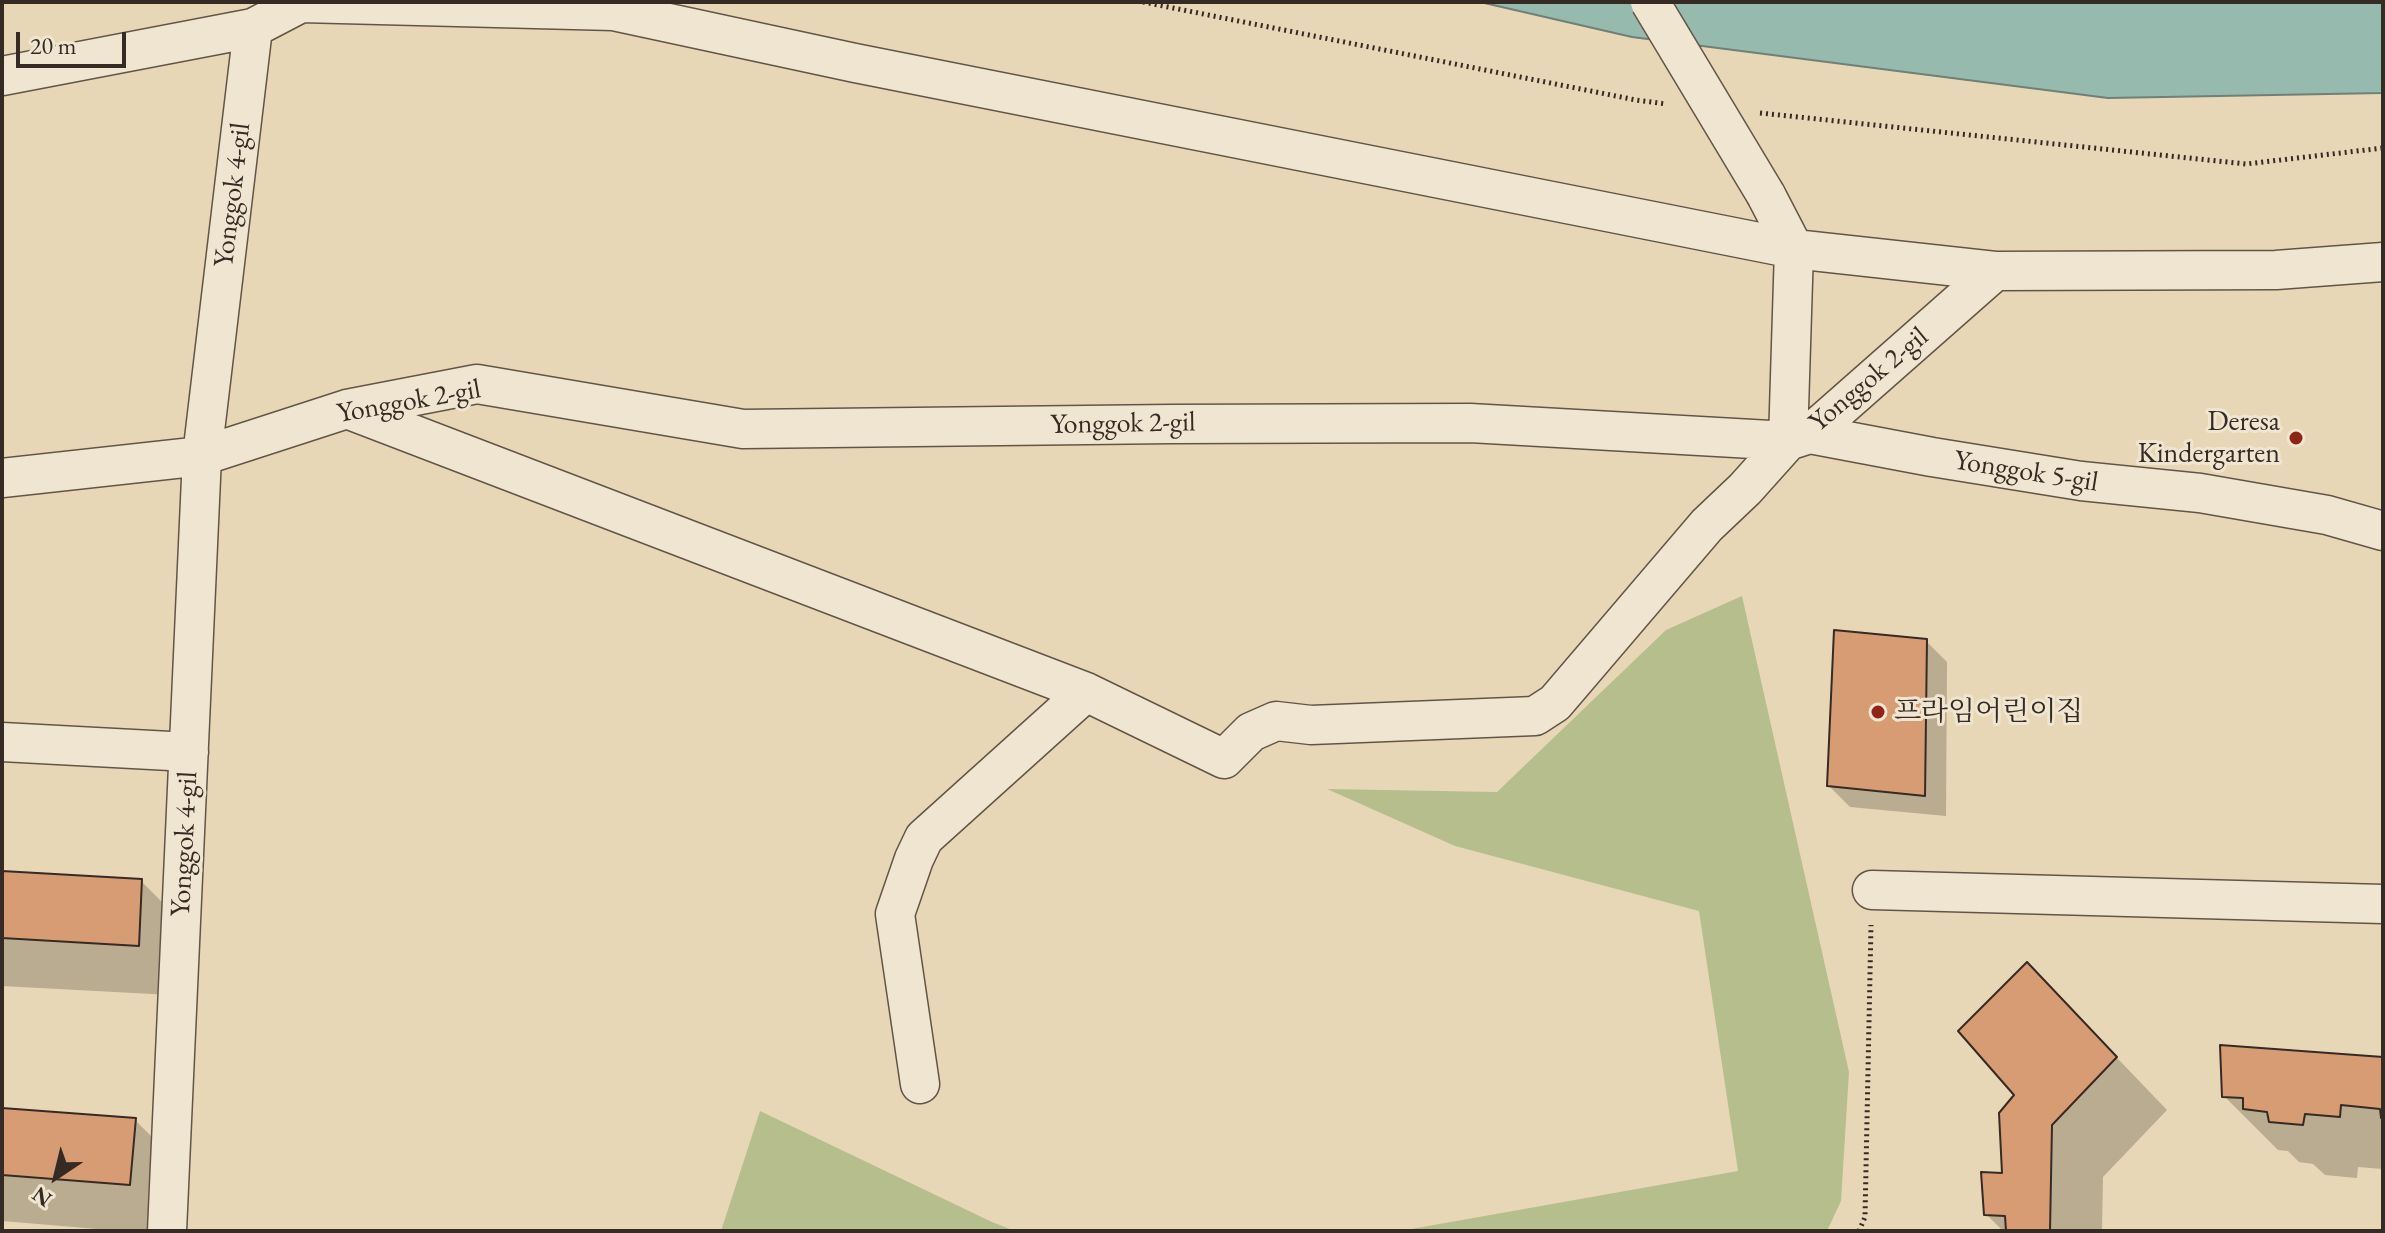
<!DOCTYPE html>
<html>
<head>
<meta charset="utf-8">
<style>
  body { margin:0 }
  #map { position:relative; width:2385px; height:1233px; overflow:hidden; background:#e8d7b6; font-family:"EB Garamond",serif }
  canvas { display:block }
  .frame { position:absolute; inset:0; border:4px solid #362a24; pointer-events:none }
  .north { position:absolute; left:16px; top:1137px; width:80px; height:80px; -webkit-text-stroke:6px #f0e5d0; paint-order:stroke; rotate:215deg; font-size:22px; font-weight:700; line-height:32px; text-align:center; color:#362a24 }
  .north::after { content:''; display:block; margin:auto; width:28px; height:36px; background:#362a24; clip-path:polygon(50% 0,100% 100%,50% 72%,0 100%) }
  .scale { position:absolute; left:16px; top:32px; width:110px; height:36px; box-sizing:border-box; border:4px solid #362a24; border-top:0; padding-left:10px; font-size:24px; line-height:28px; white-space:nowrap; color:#362a24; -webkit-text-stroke:6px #f0e5d0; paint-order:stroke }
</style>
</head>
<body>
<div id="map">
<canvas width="2385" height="1233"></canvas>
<div class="frame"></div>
<div class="north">N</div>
<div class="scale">20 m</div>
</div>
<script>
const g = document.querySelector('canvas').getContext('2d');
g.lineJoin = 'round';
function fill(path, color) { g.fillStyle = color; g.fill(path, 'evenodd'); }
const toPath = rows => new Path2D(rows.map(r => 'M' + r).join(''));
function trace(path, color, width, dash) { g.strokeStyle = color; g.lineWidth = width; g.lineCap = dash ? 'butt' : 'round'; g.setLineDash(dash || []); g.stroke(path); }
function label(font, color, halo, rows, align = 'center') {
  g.font = font + ' "EB Garamond","Noto Serif KR",serif'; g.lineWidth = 6; g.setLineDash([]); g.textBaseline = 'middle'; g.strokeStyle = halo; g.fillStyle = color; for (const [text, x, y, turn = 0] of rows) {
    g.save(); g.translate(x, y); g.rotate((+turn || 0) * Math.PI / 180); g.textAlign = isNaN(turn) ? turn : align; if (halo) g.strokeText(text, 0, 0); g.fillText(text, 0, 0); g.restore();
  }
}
const green = toPath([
  [1742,596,1849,1072,1841,1201,1827,1231,1400,1231,1738,1171,1699,911,1455,846,1327,789,1497,792,1666,630],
  [760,1111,992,1222,1015,1231,721,1231]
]);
const water = toPath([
  [1480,2,2383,2,2383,93,2108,98,1632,37,1480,2]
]);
const shadow = toPath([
  [1926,641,1947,662,1946,816,1850,807,1829,786],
  [2,873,141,881,193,933,190,996,2,986],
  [2027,964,2167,1110,2103,1177,2102,1231,2003,1231,1986,1214,2004,1175,2017,1095],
  [2383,1059,2383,1169,2358,1167,2357,1178,2325,1175,2313,1164,2299,1162,2288,1151,2278,1150,2224,1096],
  [2,1110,135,1120,186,1171,182,1231,121,1231,2,1221]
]);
const building = toPath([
  [1834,630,1927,639,1925,796,1827,786,1834,630],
  [2,871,142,879,139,946,2,938,2,871],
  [2027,962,2117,1057,2052,1125,2050,1231,2006,1231,2005,1216,1984,1215,1981,1172,2002,1173,1999,1113,2014,1095,1958,1031,2027,962],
  [2220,1045,2383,1057,2383,1118,2381,1118,2380,1109,2341,1105,2340,1117,2305,1114,2303,1125,2269,1122,2267,1112,2243,1109,2243,1098,2222,1097,2220,1045],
  [2,1108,136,1118,130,1185,2,1175,2,1108]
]);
const path = toPath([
  [1143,2,1636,100,1666,104],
  [1760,113,2246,164,2383,148],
  [1859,1231,1865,1217,1871,925]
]);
const street = toPath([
  [2,76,253,28,301,3,613,11,855,63,1794,249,1995,271,2276,270,2383,262],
  [347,409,1086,692,1224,759,1251,732,1276,721,1311,725,1535,716,1555,703,1707,525,1745,489,1788,441,1794,249,1766,195],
  [1810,434,1932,457,2081,481,2200,493,2327,515,2383,531],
  [2,478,202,456,347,409,477,384,743,429,1172,424,1470,423,1788,441,1810,434,1995,271],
  [2,742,189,752],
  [1872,890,2383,904],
  [920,1084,895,914,914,859,924,838,1086,692],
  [167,1231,202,456,253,28]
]);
const streetBridge = toPath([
  [1650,2,1766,195]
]);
const markers = [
  [2296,438,8,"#8f2418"],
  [1878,712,8,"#8f2418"]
];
const streetNames = [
  ["Yonggok 4-gil",233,195,-83],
  ["Yonggok 2-gil",1869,380,-40],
  ["Yonggok 2-gil",409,402,-10],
  ["Yonggok 2-gil",1123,424,-1],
  ["Yonggok 5-gil",2026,472,9],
  ["Yonggok 4-gil",185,844,-87]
];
const poiNames = [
  ["Deresa",2280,422],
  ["Kindergarten",2280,454],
  ["프라임어린이집",1894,712,"left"]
];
fill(green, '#b7be8d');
fill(water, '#97baae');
trace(water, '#708077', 2);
fill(shadow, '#0003');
fill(building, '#d89c74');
trace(building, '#362a24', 2);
trace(street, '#625548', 41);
trace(path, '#362a24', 5, [2, 4]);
trace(street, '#f0e5d0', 38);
trace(streetBridge, '#625548', 41, []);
trace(streetBridge, '#f0e5d0', 38);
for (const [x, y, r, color] of markers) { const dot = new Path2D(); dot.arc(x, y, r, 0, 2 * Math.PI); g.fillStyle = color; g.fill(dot); trace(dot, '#f0e5d0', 3); }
label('28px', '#362a24', '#f0e5d0', streetNames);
label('28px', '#362a24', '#f0e5d0', poiNames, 'right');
</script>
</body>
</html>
